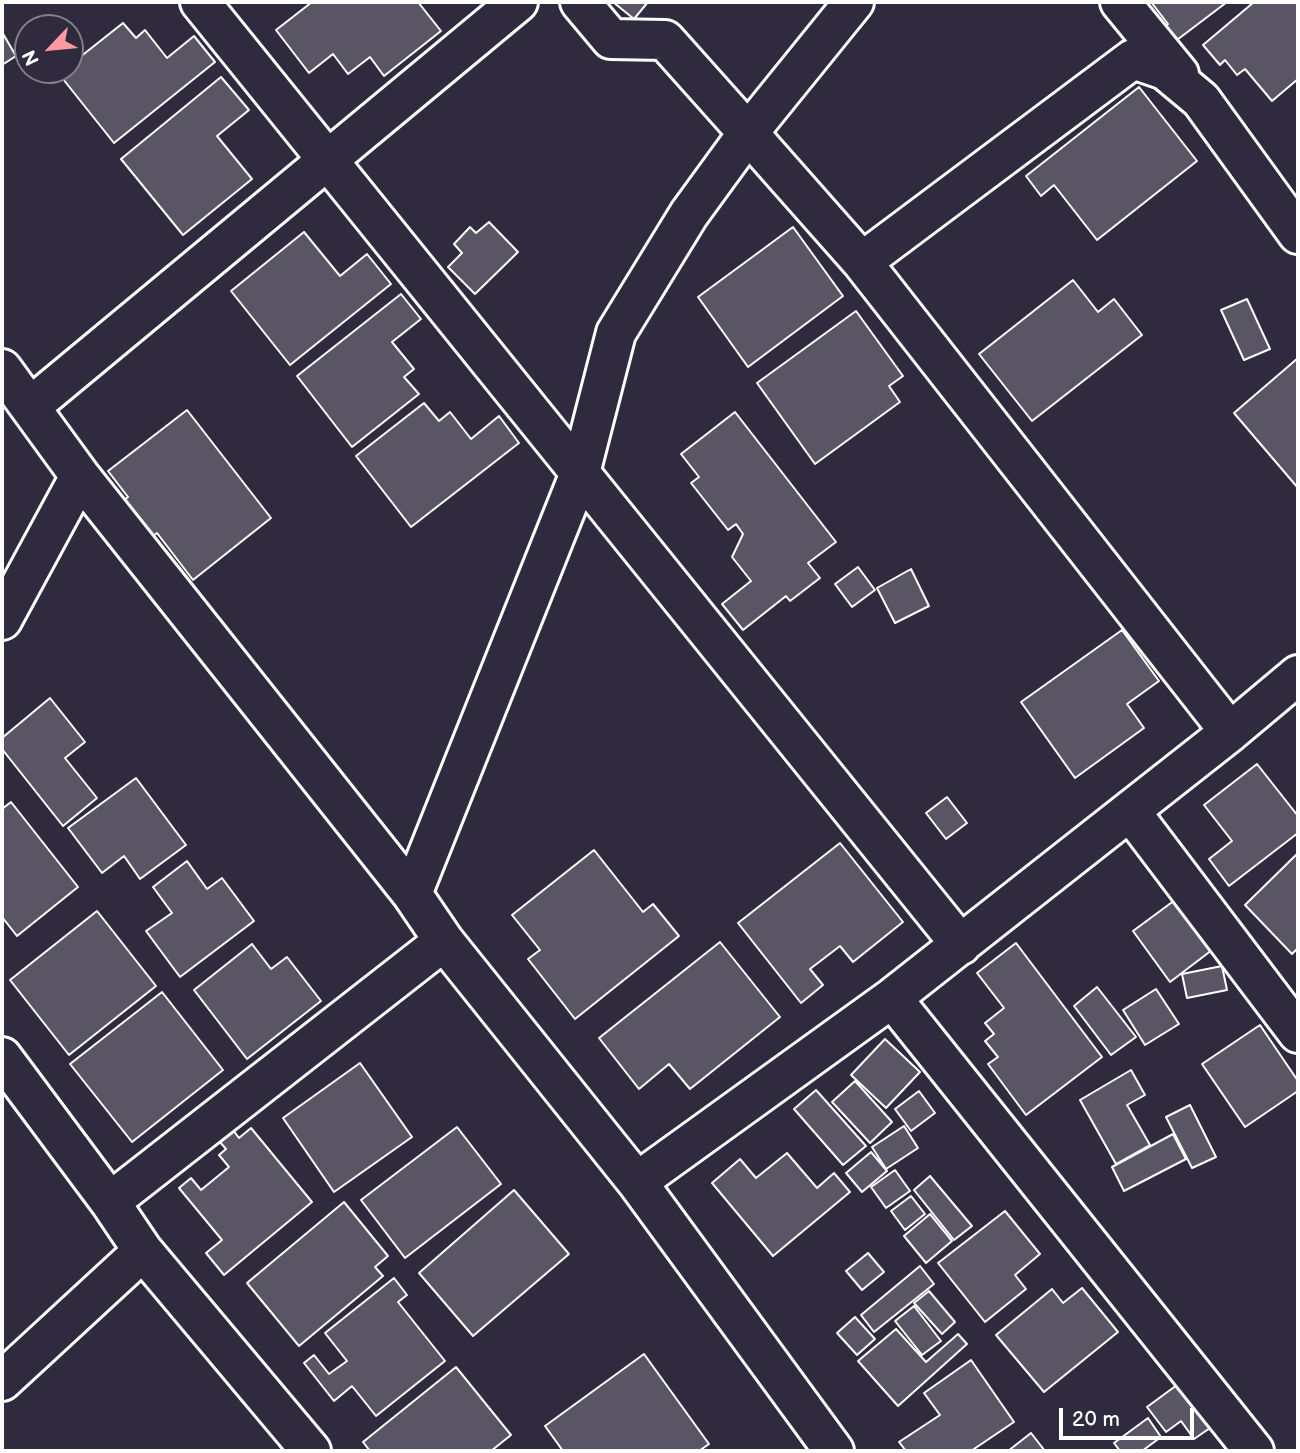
<!DOCTYPE html>
<html>
<head>
<meta charset="utf-8">
<style>
  body { margin:0 }
  #map { position:relative; width:1300px; height:1453px; overflow:hidden; background:#2f2a3d; font-family:"Balsamiq Sans",sans-serif }
  canvas { display:block }
  .frame { position:absolute; inset:0; border:4px solid #fff; pointer-events:none }
  .north { position:absolute; left:14px; top:14px; width:70px; height:70px; box-sizing:border-box; background:#2f2a3d; border:2px solid #827f8b; border-radius:50%; rotate:244deg; font-size:19px; font-weight:700; line-height:28px; text-align:center; color:#fff }
  .north::after { content:''; display:block; margin:auto; width:24px; height:32px; background:#ff9aa2; clip-path:polygon(50% 0,100% 100%,50% 72%,0 100%) }
  .scale { position:absolute; left:1059px; top:1408px; width:135px; height:32px; box-sizing:border-box; border:4px solid #fff; border-top:0; padding-left:9px; font-size:21px; line-height:24px; white-space:nowrap; color:#fff; -webkit-text-stroke:5px #2f2a3d; paint-order:stroke }
</style>
</head>
<body>
<div id="map">
<canvas width="1300" height="1453"></canvas>
<div class="frame"></div>
<div class="north">N</div>
<div class="scale">20 m</div>
</div>
<script>
const g = document.querySelector('canvas').getContext('2d');
g.lineJoin = 'round';
function fill(path, color) { g.fillStyle = color; g.fill(path, 'evenodd'); }
const toPath = rows => new Path2D(rows.map(r => 'M' + r).join(''));
function trace(path, color, width, dash) { g.strokeStyle = color; g.lineWidth = width; g.lineCap = dash ? 'butt' : 'round'; g.setLineDash(dash || []); g.stroke(path); }
const building = toPath([
  [312,2,418,2,441,31,384,76,370,57,348,74,333,54,309,73,276,30,312,2],
  [613,2,648,2,634,19,613,2],
  [1151,2,1227,2,1173,43,1162,29,1168,24,1151,2],
  [1254,2,1298,2,1298,79,1272,101,1245,69,1237,75,1225,60,1220,65,1203,45,1254,2],
  [123,23,136,38,145,30,167,58,194,36,215,62,114,143,59,74,64,70,70,70,70,65,123,23],
  [2,32,16,56,2,65,2,32],
  [221,77,249,110,217,136,252,179,183,235,121,159,221,77],
  [1139,87,1197,161,1097,240,1054,185,1041,196,1026,176,1139,87],
  [489,222,518,252,475,294,448,267,462,253,454,244,470,227,476,233,489,222],
  [793,227,843,296,748,367,698,297,793,227],
  [304,232,340,276,367,254,391,284,290,365,231,291,304,232],
  [1073,280,1098,312,1114,299,1142,335,1032,421,979,354,1073,280],
  [401,294,421,319,392,342,414,369,404,377,419,394,352,447,297,376,401,294],
  [1247,299,1270,349,1244,360,1221,310,1247,299],
  [856,311,903,376,889,386,900,402,815,464,757,383,856,311],
  [1298,358,1298,488,1234,413,1298,358],
  [424,403,439,421,450,412,471,439,499,416,519,443,411,527,356,456,424,403],
  [187,410,271,518,193,580,157,533,138,548,110,511,128,497,108,471,187,410],
  [735,412,836,542,808,563,820,578,790,601,786,596,743,630,722,604,751,581,732,557,743,534,736,524,728,530,691,483,699,477,681,454,735,412],
  [858,567,875,590,852,607,835,584,858,567],
  [911,569,929,606,895,623,877,588,911,569],
  [1122,630,1159,681,1127,704,1144,728,1075,778,1021,702,1122,630],
  [50,698,85,742,65,758,97,798,63,826,2,749,2,738,50,698],
  [1257,764,1298,816,1298,833,1229,886,1209,859,1232,841,1204,805,1257,764],
  [136,778,186,845,140,879,124,856,102,873,68,828,136,778],
  [947,797,967,823,946,839,926,813,947,797],
  [11,802,78,887,17,936,2,917,2,809,11,802],
  [840,843,903,922,853,962,840,946,810,969,823,985,801,1003,738,923,840,843],
  [594,850,643,912,653,904,679,936,575,1019,528,959,540,950,512,915,594,850],
  [1298,853,1298,948,1292,954,1245,905,1298,853],
  [187,861,207,889,222,878,254,921,180,977,146,931,172,913,153,887,187,861],
  [1175,900,1212,950,1170,982,1133,931,1175,900],
  [97,911,156,986,69,1055,10,980,97,911],
  [720,942,780,1017,690,1089,669,1064,639,1089,599,1038,720,942],
  [1016,943,1102,1057,1026,1115,988,1064,998,1057,985,1041,994,1034,985,1023,1004,1008,977,973,1016,943],
  [252,944,271,969,287,957,321,1001,247,1059,194,990,252,944],
  [1222,966,1227,990,1187,998,1182,974,1222,966],
  [1097,987,1136,1037,1111,1055,1074,1006,1097,987],
  [1156,989,1179,1024,1145,1045,1123,1010,1156,989],
  [162,992,223,1070,132,1142,70,1064,162,992],
  [1260,1025,1298,1081,1298,1091,1245,1127,1202,1064,1260,1025],
  [885,1039,920,1072,886,1108,851,1075,885,1039],
  [360,1063,412,1137,334,1192,283,1118,360,1063],
  [1131,1070,1145,1095,1127,1105,1150,1145,1116,1164,1080,1100,1131,1070],
  [855,1081,892,1122,870,1143,832,1102,855,1081],
  [816,1090,866,1146,843,1165,794,1109,816,1090],
  [919,1091,935,1113,911,1131,895,1109,919,1091],
  [1190,1105,1216,1157,1192,1168,1166,1117,1190,1105],
  [904,1126,918,1148,886,1169,872,1147,904,1126],
  [457,1127,501,1184,405,1258,361,1200,457,1127],
  [251,1128,312,1202,224,1275,206,1253,222,1240,179,1188,191,1178,201,1190,229,1167,219,1155,226,1149,219,1141,233,1130,239,1138,251,1128],
  [1173,1134,1186,1159,1124,1191,1112,1167,1173,1134],
  [871,1152,887,1171,862,1192,846,1173,871,1152],
  [787,1153,817,1188,834,1173,850,1192,773,1256,712,1183,740,1159,756,1178,787,1153],
  [895,1170,910,1191,886,1208,871,1187,895,1170],
  [930,1176,972,1226,954,1240,914,1190,930,1176],
  [514,1190,569,1254,473,1336,419,1273,514,1190],
  [911,1196,925,1214,905,1230,891,1211,911,1196],
  [344,1202,388,1256,375,1267,383,1276,299,1346,247,1283,344,1202],
  [1005,1211,1040,1254,1015,1275,1026,1289,985,1322,938,1263,1005,1211],
  [930,1214,952,1241,926,1263,904,1236,930,1214],
  [868,1253,884,1272,862,1290,846,1271,868,1253],
  [920,1266,934,1284,874,1332,861,1315,920,1266],
  [394,1278,407,1295,398,1302,445,1361,376,1416,352,1386,334,1401,304,1363,314,1355,329,1374,347,1361,325,1333,394,1278],
  [1082,1288,1118,1332,1044,1392,996,1335,1052,1289,1063,1303,1082,1288],
  [929,1291,955,1322,942,1334,914,1303,929,1291],
  [914,1306,941,1341,922,1355,895,1321,914,1306],
  [855,1317,875,1339,857,1355,837,1333,855,1317],
  [896,1329,926,1362,958,1334,967,1344,898,1406,858,1361,896,1329],
  [644,1354,709,1444,699,1451,563,1451,545,1426,644,1354],
  [971,1360,1014,1422,971,1451,906,1451,899,1442,940,1415,924,1393,971,1360],
  [456,1367,511,1435,491,1451,370,1451,363,1442,456,1367],
  [1181,1382,1213,1426,1194,1439,1181,1421,1166,1432,1147,1407,1181,1382],
  [1148,1418,1161,1437,1142,1451,1120,1451,1114,1443,1148,1418],
  [1031,1433,1045,1451,1008,1451,1031,1433]
]);
const minor = toPath([
  [200,2,961,945],
  [580,2,611,39,665,40,748,133,862,262,1230,732],
  [1120,2,1179,74],
  [862,262,1133,59,1165,70,1201,100,1298,234],
  [2,369,80,476,412,894,444,941,637,1182,834,1451],
  [30,407,518,2],
  [2,620,80,476],
  [1130,811,1298,1033],
  [412,894,580,473,616,333,689,214,748,133,854,2],
  [892,998,1230,732,1298,675],
  [2,1057,110,1202,143,1251,311,1451],
  [637,1182,892,998,1254,1451],
  [110,1202,444,941],
  [2,1381,143,1251]
]);
fill(building, '#595564');
trace(building, '#fff', 2);
trace(minor, '#fff', 44);
trace(minor, '#2f2a3d', 38);
</script>
</body>
</html>
